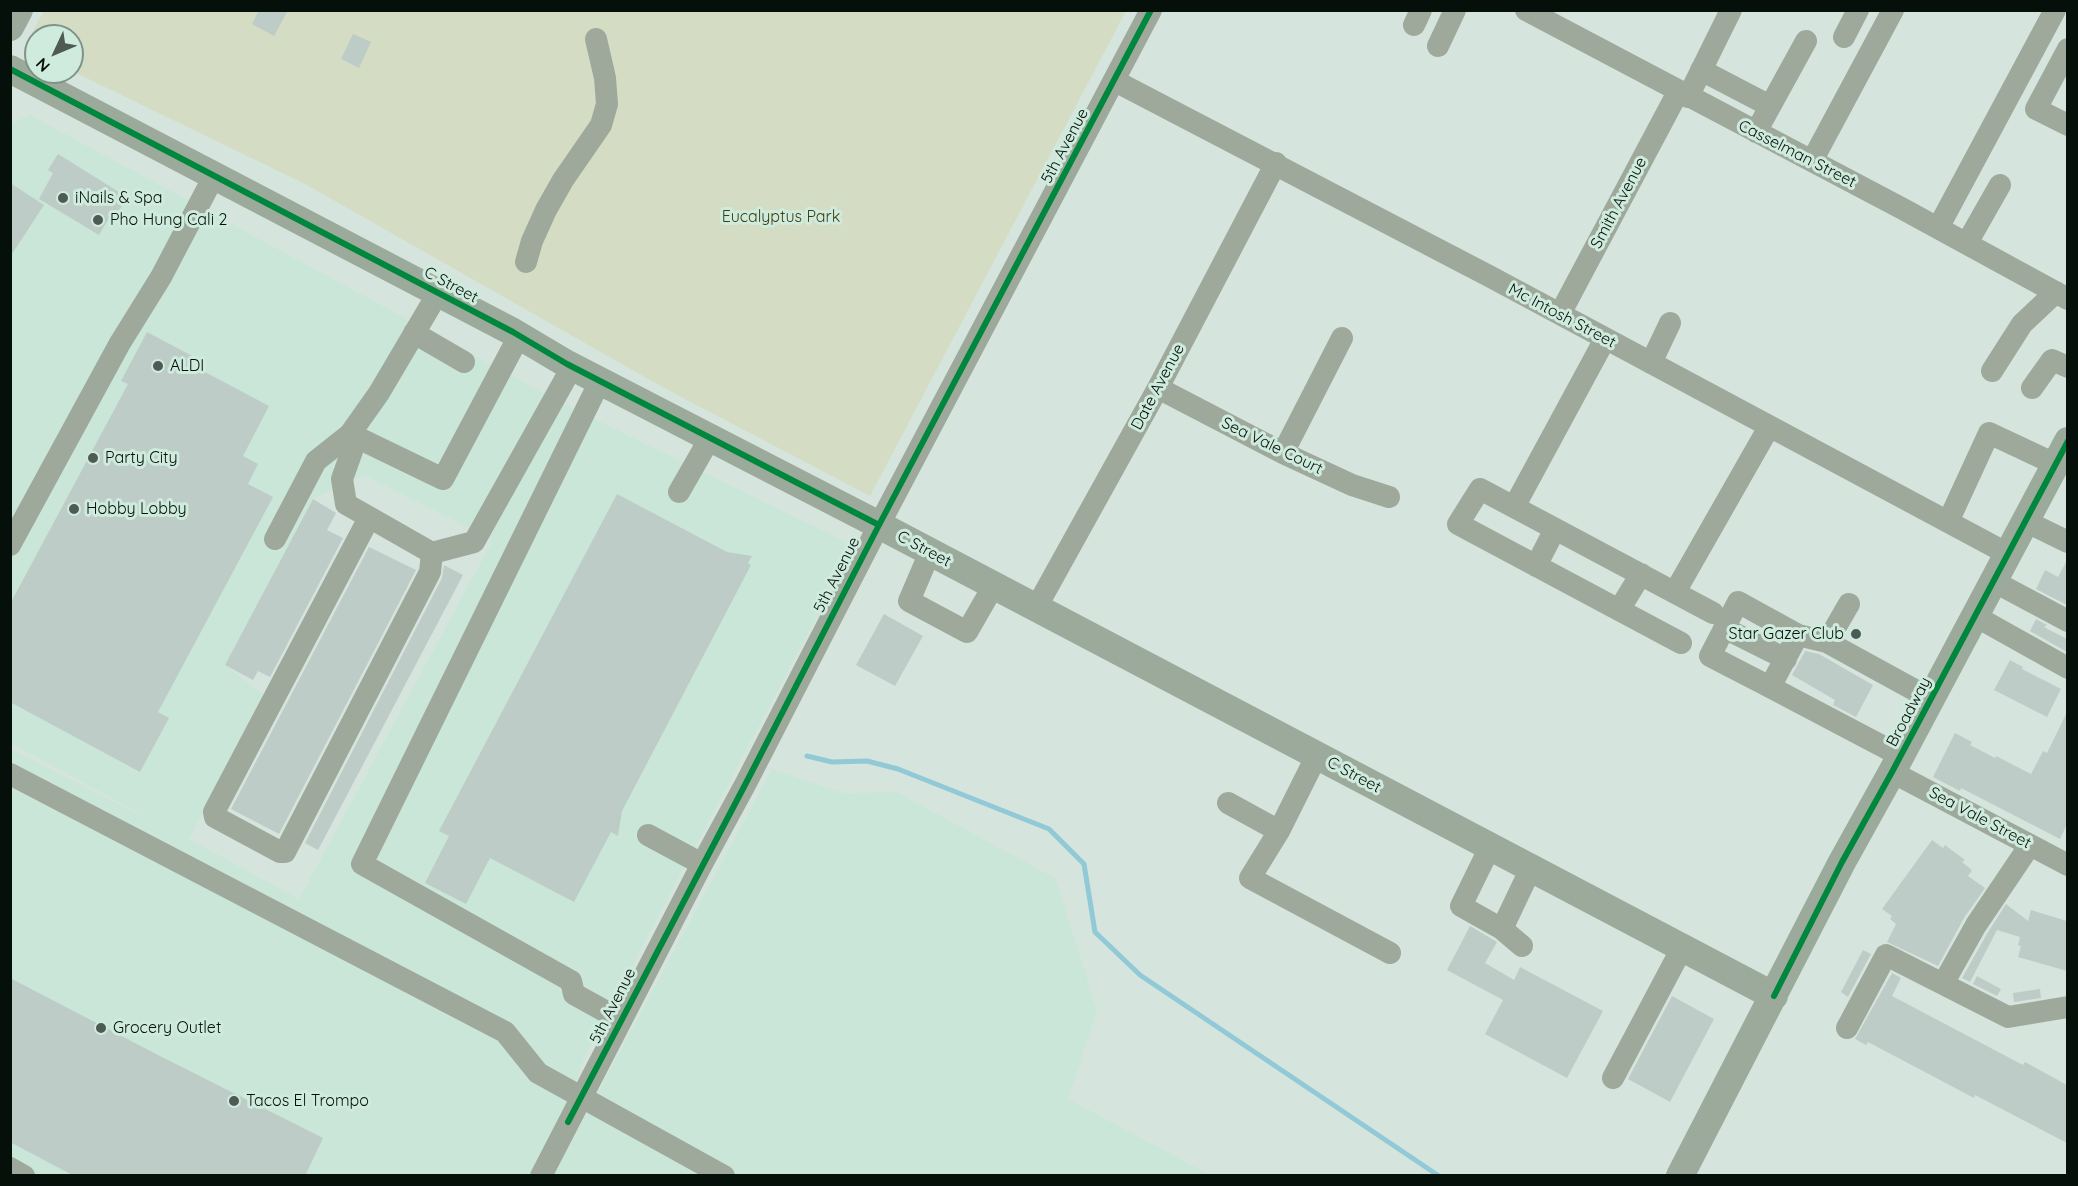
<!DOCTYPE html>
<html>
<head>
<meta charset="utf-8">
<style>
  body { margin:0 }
  #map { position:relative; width:2078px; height:1186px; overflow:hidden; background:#d5e5dd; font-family:Quicksand,sans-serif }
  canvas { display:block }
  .frame { position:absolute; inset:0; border:12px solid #06100b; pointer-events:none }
  .north { position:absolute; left:24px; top:24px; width:60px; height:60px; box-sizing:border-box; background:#cfebdd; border:2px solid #7f9389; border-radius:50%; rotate:226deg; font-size:16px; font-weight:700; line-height:24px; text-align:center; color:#06100b }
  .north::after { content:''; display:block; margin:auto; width:21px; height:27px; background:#4e5b54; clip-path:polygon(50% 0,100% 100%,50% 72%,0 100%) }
</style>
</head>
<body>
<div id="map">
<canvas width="2078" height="1186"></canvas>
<div class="frame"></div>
<div class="north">N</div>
</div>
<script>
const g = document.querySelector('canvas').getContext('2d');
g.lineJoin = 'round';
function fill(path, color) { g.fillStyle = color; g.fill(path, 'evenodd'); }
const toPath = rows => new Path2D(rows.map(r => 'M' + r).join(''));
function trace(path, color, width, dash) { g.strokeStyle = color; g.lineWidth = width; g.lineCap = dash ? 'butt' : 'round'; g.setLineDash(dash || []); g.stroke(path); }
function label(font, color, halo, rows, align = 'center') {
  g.font = font + ' Quicksand,sans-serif'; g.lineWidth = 6; g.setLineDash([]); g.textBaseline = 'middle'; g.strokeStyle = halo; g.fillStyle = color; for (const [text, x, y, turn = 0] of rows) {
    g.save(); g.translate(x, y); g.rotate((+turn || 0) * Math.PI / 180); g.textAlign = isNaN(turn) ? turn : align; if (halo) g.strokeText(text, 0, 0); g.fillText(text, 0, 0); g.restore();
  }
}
const built = toPath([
  [30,115,562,403,854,546,586,1053,562,1120,531,1175,11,1175,10,749,161,825,11,743,10,124],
  [364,475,468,527,492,542,299,899,189,839,265,696,225,665,313,499],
  [772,769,844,793,896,792,1055,878,1097,1010,1068,1099,1210,1175,553,1176]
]);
const green = toPath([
  [44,10,1126,11,870,496,664,388,305,184,72,71,72,36,36,36,36,47,30,37]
]);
const stream = toPath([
  [807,756,832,762,867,761,898,769,1049,829,1084,864,1095,932,1140,975,1439,1176]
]);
const building = toPath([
  [259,10,288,10,274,36,252,24],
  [353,34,371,42,359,68,341,59],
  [58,154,127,197,116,216,112,213,99,235,39,199,53,173,48,170],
  [10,183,44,205,10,257],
  [147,332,194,357,190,364,269,406,243,456,258,464,248,484,273,497,158,712,169,718,140,772,10,702,10,604,128,384,121,381],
  [617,494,727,552,752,556,748,563,751,565,622,811,618,836,611,832,574,902,490,858,466,904,425,883,449,836,439,831],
  [313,499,336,513,327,530,343,538,270,677,258,671,253,680,225,665],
  [369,547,416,570,279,834,231,809],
  [2067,560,2067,605,2036,589,2045,570,2058,577],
  [444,565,463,575,318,850,305,843,442,578],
  [884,614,923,636,895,686,856,665],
  [2036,619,2047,625,2044,627,2067,639,2067,652,2030,631],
  [1805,651,1819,654,1873,685,1856,717,1833,705,1835,700,1792,675],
  [2010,660,2023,667,2022,669,2061,689,2047,717,1994,690],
  [2067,712,2067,824,2060,839,1961,788,1960,791,1933,777,1955,733,1972,742,1970,745,1995,758,1996,756,2031,774,2043,751,2047,753],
  [1932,840,1943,848,1945,845,1965,860,1962,862,1972,870,1968,876,1985,888,1964,918,1938,966,1887,942,1896,924,1890,919,1892,916,1882,909],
  [2006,904,2028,921,2031,910,2067,921,2067,971,2018,957,2021,946,2018,945,2020,937,1997,930,1970,982,1962,978,1988,932],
  [1470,926,1497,942,1485,963,1514,980,1520,967,1603,1011,1567,1078,1485,1034,1503,1000,1447,970],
  [1863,950,1871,954,1848,997,1841,992],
  [1892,973,1901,978,1892,996,2023,1065,2025,1062,2067,1085,2067,1143,1975,1095,1974,1098,1868,1042,1866,1045,1855,1039],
  [1977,976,2001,989,1997,996,1973,984],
  [10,978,160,1056,323,1138,305,1176,74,1176,10,1142],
  [2040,989,2041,998,2014,1002,2013,993],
  [1672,996,1714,1019,1670,1102,1628,1079]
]);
const minor = toPath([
  [1526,10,1903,209,2068,299],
  [1414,25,1421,10],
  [1844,37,1858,10],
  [1438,46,1455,10],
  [2068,49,2036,109,2068,125],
  [1701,70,1770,106],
  [1115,81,1489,276,2008,554],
  [1688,97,1731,10],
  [1756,132,1806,41],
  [1812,161,1893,10],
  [1938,228,2055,10],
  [1967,243,2000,185],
  [526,262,532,241,546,210,563,180,601,125,607,104,605,78,596,39],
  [1560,314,1678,92],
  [414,333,464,362],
  [1605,339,1514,507,1480,489,1458,524,1681,643],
  [1651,363,1670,323],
  [1992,371,2022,324,2056,292],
  [600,381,362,864,571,981,574,994,621,1020],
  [1158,388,1283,453,1352,485,1389,497],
  [2032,388,2052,360,2068,367],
  [350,434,443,479,519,336],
  [357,437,342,479,346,504,432,553,474,542,572,367],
  [1283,453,1342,338],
  [679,492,710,438],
  [1514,507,1713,613],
  [369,518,214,812,215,817,280,852,285,852,430,572,432,553],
  [2025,521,2068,542],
  [1948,522,1989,433,2055,464],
  [275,539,316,461,350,434,379,393,438,293],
  [10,545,120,343,161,277,214,176],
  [930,552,909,601,967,632,994,585],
  [1536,566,1555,529],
  [1993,581,2068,621],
  [1675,592,1769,427],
  [1849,604,1827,642,1798,635,1770,687,1901,756],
  [1036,608,1158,388,1276,163],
  [1619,610,1641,574],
  [1975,616,2068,668],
  [1724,628,1786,659],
  [1827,642,1931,699],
  [1770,687,1710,656,1738,602,1798,635],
  [1317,755,1279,831,1250,878,1390,953],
  [1892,772,2068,865],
  [10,774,505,1032,538,1073,724,1176],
  [1228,803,1279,831],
  [648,835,702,864],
  [1490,847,1461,906,1502,929,1531,868],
  [1502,929,1522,946],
  [1943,984,1976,925,2030,845],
  [1847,1028,1886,955,2008,1017,2068,1007],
  [1613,1078,1682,948],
  [10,1168,24,1176],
  [541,1176,702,864,746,783,879,525,1151,10]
]);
const major = toPath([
  [10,27,19,10],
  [10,69,513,332,567,364,879,525,1774,996],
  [1680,1176,1842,862,1892,772,2068,441]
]);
const cycleway = toPath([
  [10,69,513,332,567,364,879,525],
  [1774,996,1842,862,1892,772,2068,441],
  [568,1122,746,783,879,525,1151,10]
]);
const markers = [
  [63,198,6,"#4e5b54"],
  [98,220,6,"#4e5b54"],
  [158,366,6,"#4e5b54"],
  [93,458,6,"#4e5b54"],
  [74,509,6,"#4e5b54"],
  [1856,634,6,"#4e5b54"],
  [101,1028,6,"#4e5b54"],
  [234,1101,6,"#4e5b54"]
];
const streetNames = [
  ["5th Avenue",1065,146,-62],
  ["Casselman Street",1797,154,27],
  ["Smith Avenue",1619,203,-62],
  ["C Street",451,285,28],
  ["Mc Intosh Street",1562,316,28],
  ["Date Avenue",1158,387,-62],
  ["Sea Vale Court",1272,446,26],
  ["C Street",924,549,28],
  ["5th Avenue",837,575,-63],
  ["Broadway",1909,712,-62],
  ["C Street",1354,775,28],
  ["Sea Vale Street",1980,818,28],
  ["5th Avenue",613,1006,-63]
];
const poiNames = [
  ["iNails & Spa",75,198],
  ["Pho Hung Cali 2",110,220],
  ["ALDI",170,366],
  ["Party City",105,458],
  ["Hobby Lobby",86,509],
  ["Star Gazer Club",1844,634,"right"],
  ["Grocery Outlet",113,1028],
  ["Tacos El Trompo",246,1101]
];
const parkNames = [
  ["Eucalyptus Park",781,217]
];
fill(built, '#cae6d8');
fill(green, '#d4dcc4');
trace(stream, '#92c9d7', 5);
fill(building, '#beccc8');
trace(minor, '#9ea99c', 22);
trace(major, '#9caa9c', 28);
trace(cycleway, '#00873e', 6);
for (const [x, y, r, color] of markers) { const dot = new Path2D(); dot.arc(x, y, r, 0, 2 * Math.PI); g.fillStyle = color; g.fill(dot); trace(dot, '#cfebdd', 2); }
label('16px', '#06100b', '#cfebdd', streetNames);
label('16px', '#06100b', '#cfebdd', poiNames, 'left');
label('16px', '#403e0f', '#cfebdd', parkNames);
</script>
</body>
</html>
